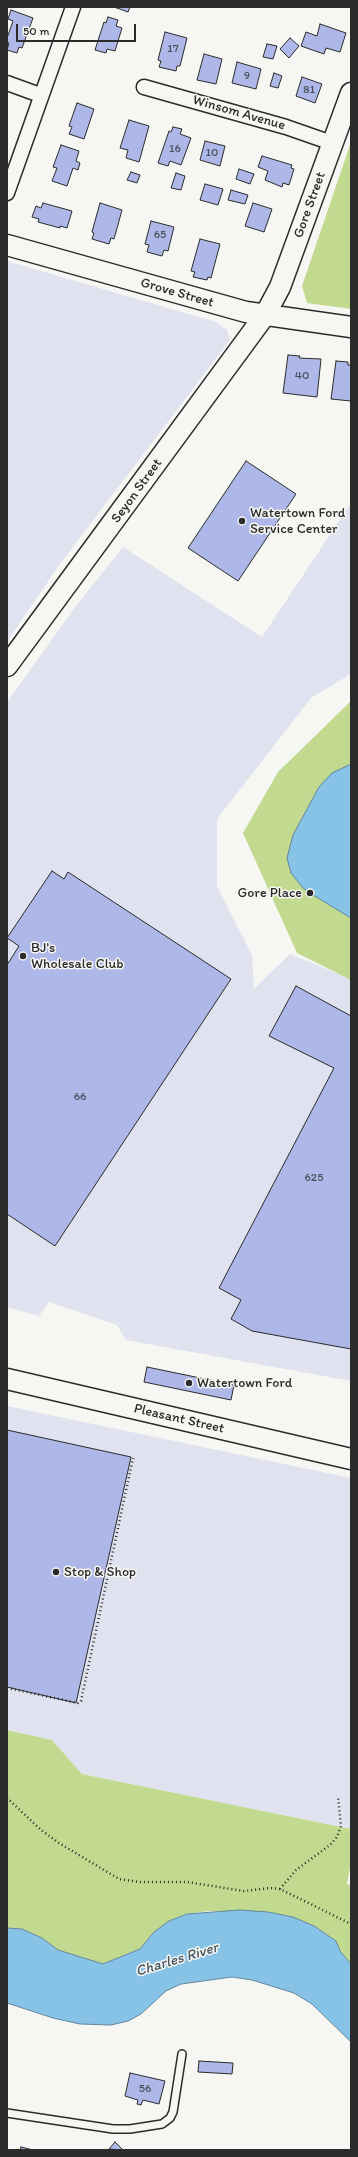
<!DOCTYPE html>
<html>
<head>
<meta charset="utf-8">
<style>
  body { margin:0 }
  #map { position:relative; width:358px; height:2157px; overflow:hidden; background:#f6f6f2; font-family:Itim,sans-serif }
  canvas { display:block }
  .frame { position:absolute; inset:0; border:8px solid #2b2b2b; pointer-events:none }
  .scale { position:absolute; left:16px; top:24px; width:120px; height:18px; box-sizing:border-box; border:2px solid #2b2b2b; border-top:0; padding-left:5px; font-size:12px; line-height:14px; white-space:nowrap; color:#2b2b2b; -webkit-text-stroke:3px #f6f6f2; paint-order:stroke }
</style>
</head>
<body>
<div id="map">
<canvas width="358" height="2157"></canvas>
<div class="frame"></div>
<div class="scale">50 m</div>
</div>
<script>
const g = document.querySelector('canvas').getContext('2d');
g.lineJoin = 'round';
function fill(path, color) { g.fillStyle = color; g.fill(path, 'evenodd'); }
const toPath = rows => new Path2D(rows.map(r => 'M' + r).join(''));
function trace(path, color, width, dash) { g.strokeStyle = color; g.lineWidth = width; g.lineCap = dash ? 'butt' : 'round'; g.setLineDash(dash || []); g.stroke(path); }
function label(font, color, halo, rows, align = 'center') {
  g.font = font + ' Itim,sans-serif'; g.lineWidth = 3; g.setLineDash([]); g.textBaseline = 'middle'; g.strokeStyle = halo; g.fillStyle = color; for (const [text, x, y, turn = 0] of rows) {
    g.save(); g.translate(x, y); g.rotate((+turn || 0) * Math.PI / 180); g.textAlign = isNaN(turn) ? turn : align; if (halo) g.strokeText(text, 0, 0); g.fillText(text, 0, 0); g.restore();
  }
}
const built = toPath([
  [7,261,216,322,227,330,230,340,60,564,7,642],
  [351,503,351,674,311,698,217,819,217,886,252,955,254,989,290,954,351,979,351,1381,126,1340,117,1325,49,1302,39,1316,7,1307,7,702,76,606,123,547,262,637],
  [7,1406,351,1478,351,1829,82,1774,52,1740,7,1730]
]);
const green = toPath([
  [351,142,351,309,307,303,302,286],
  [351,701,351,980,297,953,243,833,278,772],
  [7,1730,52,1740,82,1774,351,1829,351,1863,347,1884,351,1886,351,1964,340,1951,336,1941,314,1926,293,1917,268,1912,208,1911,187,1914,169,1921,154,1932,140,1949,103,1964,58,1950,42,1938,22,1929,7,1928]
]);
const water = toPath([
  [351,764,351,918,313,895,303,888,291,873,287,858,293,835,319,787,332,773,351,764],
  [239,1910,268,1912,293,1917,314,1926,336,1941,340,1951,351,1964,351,2042,312,2004,294,1993,252,1980,232,1977,181,1984,166,1991,141,2014,128,2021,111,2025,80,2024,53,2018,7,2003,7,1928,22,1929,42,1938,58,1950,103,1964,140,1949,154,1932,169,1921,187,1914,239,1910]
]);
const building = toPath([
  [114,7,130,7,128,12,114,7],
  [11,10,33,18,22,48,19,47,17,53,7,50,9,43,7,43,7,38,13,21,8,19,11,10],
  [108,17,118,20,116,26,122,28,115,51,107,49,106,53,95,50,104,22,106,23,108,17],
  [320,24,346,33,340,52,326,48,324,54,301,46,306,32,317,36,320,24],
  [165,32,187,38,180,66,177,66,176,71,159,67,161,61,158,60,165,32],
  [290,38,299,46,289,58,280,49,290,38],
  [267,44,277,46,273,59,263,57,267,44],
  [204,54,222,59,216,84,197,80,204,54],
  [237,62,261,69,256,89,232,83,237,62],
  [274,73,282,76,278,88,270,86,274,73],
  [302,77,322,84,315,103,296,96,302,77],
  [77,103,94,109,84,139,69,134,72,127,69,126,77,103],
  [129,120,149,126,139,162,126,158,128,150,120,148,129,120],
  [173,127,182,129,180,134,191,138,181,165,170,161,168,166,158,163,169,131,171,132,173,127],
  [205,141,225,146,220,166,200,160,205,141],
  [61,145,79,151,76,161,80,163,78,170,73,168,67,186,52,181,57,168,53,167,61,145],
  [262,156,292,165,291,168,294,169,289,185,283,183,282,187,265,180,268,171,258,167,262,156],
  [239,169,254,174,250,184,236,179,239,169],
  [131,172,140,175,137,183,127,180,131,172],
  [176,173,185,176,181,190,171,188,176,173],
  [205,184,223,189,218,205,200,200,205,184],
  [231,190,248,195,245,204,228,200,231,190],
  [43,203,72,211,67,228,60,226,60,228,38,222,39,219,32,217,36,206,41,208,43,203],
  [100,203,122,210,114,239,111,238,109,244,92,239,94,233,92,232,100,203],
  [253,203,272,209,264,232,245,226,253,203],
  [151,221,174,227,168,251,164,250,162,256,147,252,149,245,145,244,151,221],
  [200,239,220,244,211,278,208,277,207,280,193,277,195,272,191,271,200,239],
  [288,355,300,356,299,358,321,359,317,397,283,393,288,355],
  [336,361,348,362,348,365,351,365,351,401,331,399,336,361],
  [246,461,296,494,238,581,188,548,246,461],
  [52,871,64,879,68,872,231,979,55,1246,7,1214,7,965,19,946,7,938,52,871],
  [296,986,351,1016,351,1349,252,1331,231,1319,241,1300,219,1288,334,1068,269,1036,296,986],
  [147,1367,234,1385,231,1400,144,1382,147,1367],
  [7,1430,131,1457,76,1703,7,1687,7,1430],
  [199,2061,233,2063,232,2074,198,2072,199,2061],
  [130,2073,165,2081,159,2104,143,2100,141,2105,137,2104,138,2100,125,2096,130,2073],
  [115,2142,122,2149,121,2150,109,2149,115,2142],
  [21,2147,33,2150,20,2150,21,2147]
]);
const path = toPath([
  [7,1688,78,1703,81,1701,133,1458],
  [7,1798,41,1830,59,1843,119,1879,139,1882,187,1882,244,1891,270,1888,280,1889,351,1924],
  [280,1889,296,1870,330,1845,337,1837,341,1826,338,1797]
]);
const lane = toPath([
  [7,2113,113,2129,130,2129,162,2124,170,2118,173,2112,182,2054]
]);
const street = toPath([
  [7,83,40,95],
  [144,87,286,127,332,143],
  [7,193,73,7]
]);
const secondary = toPath([
  [7,245,246,312,351,327],
  [7,666,265,315,280,287,351,93],
  [7,1379,351,1459]
]);
const markers = [
  [242,521,4,"#2b2b2b"],
  [310,893,4,"#2b2b2b"],
  [23,956,4,"#2b2b2b"],
  [189,1383,4,"#2b2b2b"],
  [56,1572,4,"#2b2b2b"]
];
const numberNames = [
  ["17",173,49],
  ["9",247,76],
  ["81",309,90],
  ["16",175,149],
  ["10",212,153],
  ["65",160,235],
  ["40",302,376],
  ["66",80,1097],
  ["625",314,1178],
  ["56",145,2089]
];
const streetNames = [
  ["Winsom Avenue",239,113,16],
  ["Gore Street",310,205,-70],
  ["Grove Street",177,293,16],
  ["Seyon Street",137,491,-54],
  ["Pleasant Street",179,1419,13]
];
const poiNames = [
  ["Watertown Ford",250,513],
  ["Service Center",250,529],
  ["Gore Place",302,893,"right"],
  ["BJ's",31,948],
  ["Wholesale Club",31,964],
  ["Watertown Ford",197,1383],
  ["Stop & Shop",64,1572]
];
const waterNames = [
  ["Charles River",177,1960,-17]
];
fill(built, '#e0e3ef');
fill(green, '#c2da90');
fill(water, '#87c2e7');
trace(water, '#62869c', 1);
fill(building, '#adb8e8');
trace(building, '#2b2b2b', 1);
trace(lane, '#2b2b2b', 10);
trace(street, '#2b2b2b', 17);
trace(secondary, '#2b2b2b', 23);
trace(path, '#2b2b2b', 2.5, [1, 3]);
trace(lane, '#f6f6f2', 7);
trace(street, '#f6f6f2', 14);
trace(secondary, '#f6f6f2', 20);
for (const [x, y, r, color] of markers) { const dot = new Path2D(); dot.arc(x, y, r, 0, 2 * Math.PI); g.fillStyle = color; g.fill(dot); trace(dot, '#f6f6f2', 1.5); }
label('12px', '#4c4e5a', null, numberNames);
label('14px', '#2b2b2b', '#f6f6f2', streetNames);
label('14px', '#2b2b2b', '#f6f6f2', poiNames, 'left');
label('italic 15px', '#475863', '#f6f6f2', waterNames);
</script>
</body>
</html>
